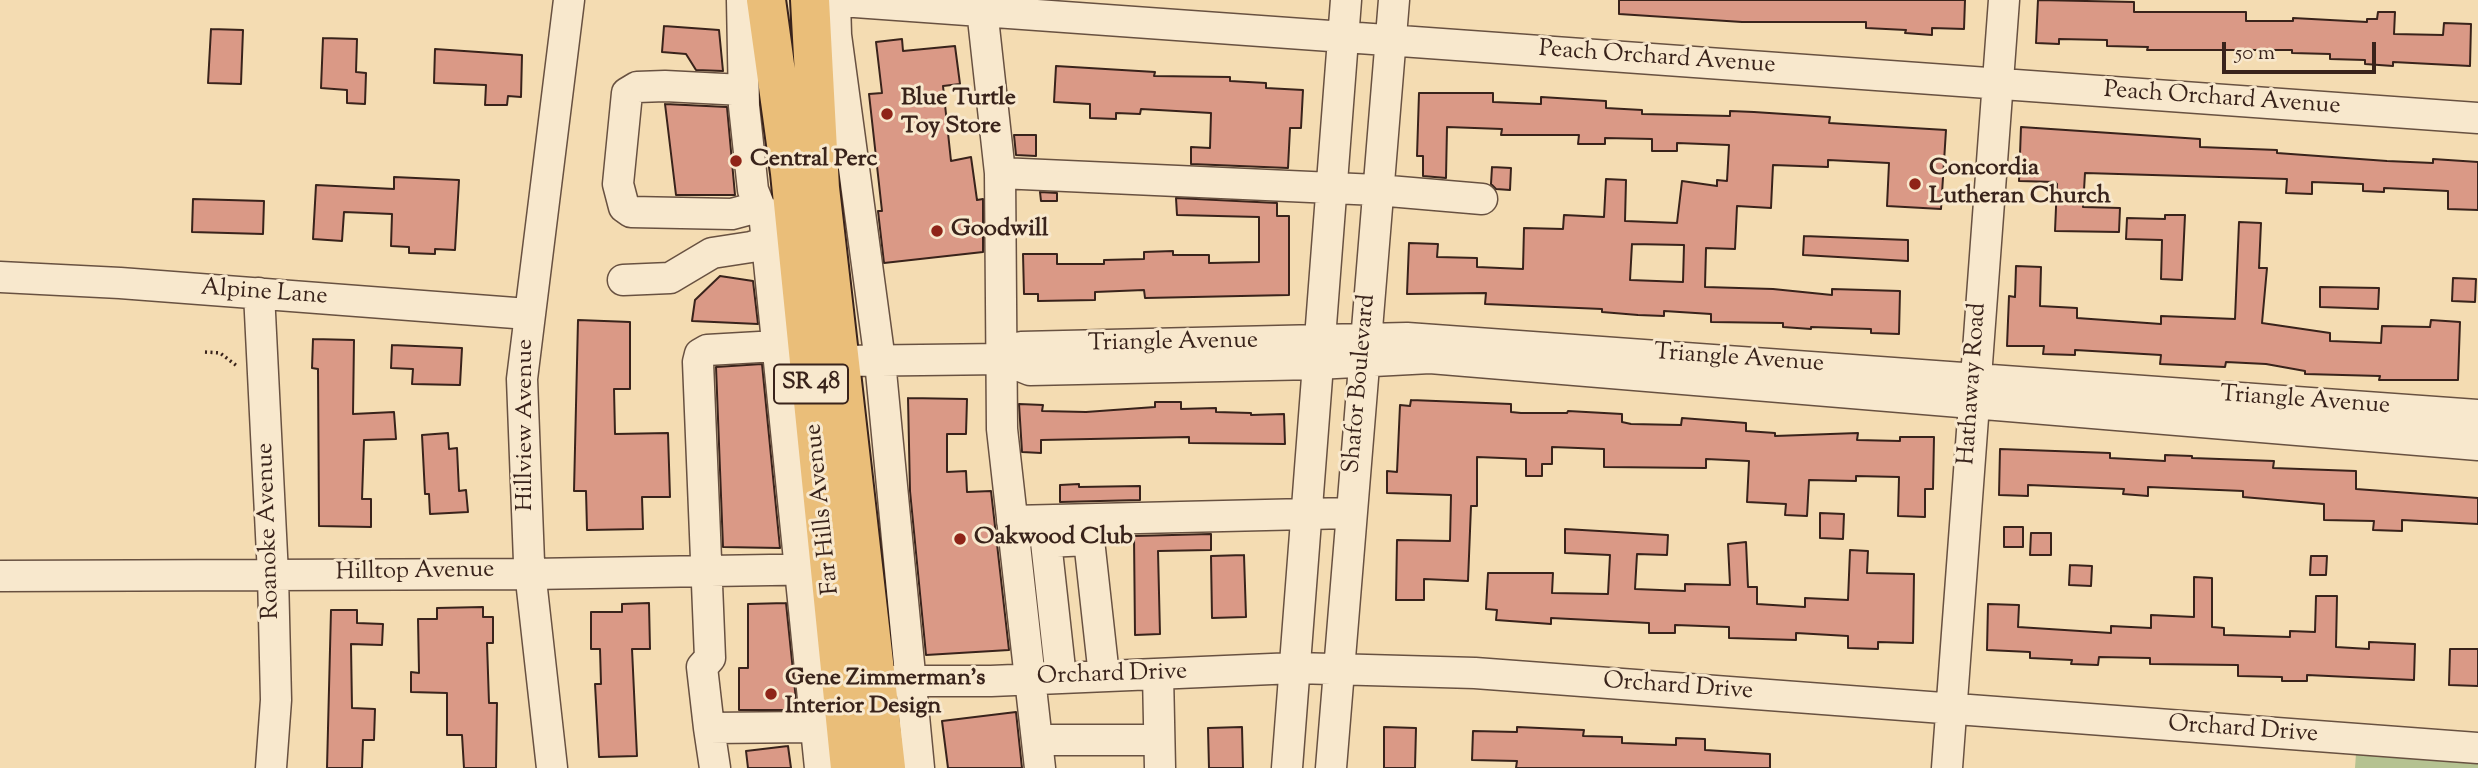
<!DOCTYPE html>
<html>
<head>
<meta charset="utf-8">
<style>
  body { margin:0 }
  #map { position:relative; width:2478px; height:768px; overflow:hidden; background:#f4dcb2; font-family:"Sorts Mill Goudy",serif }
  canvas { display:block }
  .scale { position:absolute; left:2222px; top:42px; width:154px; height:32px; box-sizing:border-box; border:4px solid #39231b; border-top:0; padding-left:9px; font-size:21px; line-height:24px; white-space:nowrap; color:#39231b; -webkit-text-stroke:5px #f8e8cd; paint-order:stroke }
</style>
</head>
<body>
<div id="map">
<canvas width="2478" height="768"></canvas>
<div class="scale">50 m</div>
</div>
<script>
const g = document.querySelector('canvas').getContext('2d');
g.lineJoin = 'round';
function fill(path, color) { g.fillStyle = color; g.fill(path, 'evenodd'); }
const toPath = rows => new Path2D(rows.map(r => 'M' + r).join(''));
function trace(path, color, width, dash) { g.strokeStyle = color; g.lineWidth = width; g.lineCap = dash ? 'butt' : 'round'; g.setLineDash(dash || []); g.stroke(path); }
function label(font, color, halo, rows, align = 'center') {
  g.font = font + ' "Sorts Mill Goudy",serif'; g.lineWidth = 6; g.setLineDash([]); g.textBaseline = 'middle'; g.strokeStyle = halo; g.fillStyle = color; for (const [text, x, y, turn = 0] of rows) {
    g.save(); g.translate(x, y); g.rotate((+turn || 0) * Math.PI / 180); g.textAlign = isNaN(turn) ? turn : align; if (halo) g.strokeText(text, 0, 0); g.fillText(text, 0, 0); g.restore();
  }
}
const green = toPath([
  [2357,739,2478,749,2478,768,2355,768]
]);
const building = toPath([
  [1619,0,1965,0,1964,29,1932,28,1932,35,1905,33,1906,30,1866,28,1866,22,1742,22,1619,14,1619,0],
  [2038,0,2134,2,2134,12,2246,12,2246,21,2293,21,2293,18,2367,22,2367,19,2377,19,2378,12,2395,12,2394,34,2443,35,2444,23,2471,24,2470,66,2393,62,2393,66,2365,64,2365,60,2330,59,2330,54,2292,53,2292,50,2147,50,2148,47,2107,46,2107,40,2059,39,2059,44,2036,43,2038,0],
  [664,26,719,30,723,71,696,70,686,54,662,52,664,26],
  [211,29,243,30,241,84,208,83,211,29],
  [323,38,357,39,356,72,366,73,365,104,347,103,347,90,321,88,323,38],
  [902,39,903,51,955,46,960,84,943,86,951,161,971,157,977,200,983,199,983,252,884,263,878,211,882,211,869,94,882,93,876,42,902,39],
  [435,49,522,55,521,97,508,96,507,105,485,105,486,85,434,83,435,49],
  [1056,66,1155,72,1154,76,1230,77,1230,81,1266,83,1266,88,1303,90,1301,128,1290,128,1288,168,1191,164,1191,147,1210,148,1211,113,1141,109,1140,114,1116,113,1116,119,1090,118,1090,104,1054,102,1056,66],
  [1419,93,1493,93,1493,102,1541,104,1541,97,1606,101,1606,108,1642,110,1642,114,1730,116,1730,111,1754,112,1830,117,1829,123,1946,130,1941,209,1887,206,1889,163,1828,160,1828,167,1773,165,1771,208,1737,206,1735,249,1706,248,1705,287,1773,289,1832,295,1832,289,1900,291,1899,334,1871,333,1871,329,1811,327,1811,329,1783,327,1783,323,1711,322,1711,314,1664,311,1664,316,1638,315,1602,312,1602,309,1485,304,1486,293,1407,294,1409,243,1438,244,1437,257,1477,258,1477,267,1523,269,1524,228,1563,229,1564,215,1604,217,1606,179,1626,180,1625,221,1677,223,1682,181,1717,186,1717,180,1727,181,1729,145,1677,143,1677,151,1652,151,1652,139,1605,138,1605,144,1578,144,1579,135,1501,135,1502,129,1447,127,1446,178,1423,176,1423,156,1417,156,1419,93],
  [1632,244,1684,245,1683,282,1630,280,1632,244],
  [665,104,727,107,735,195,676,195,665,104],
  [2021,127,2200,139,2200,147,2277,150,2277,153,2387,161,2433,163,2433,159,2478,162,2478,210,2448,209,2448,191,2384,188,2384,192,2363,191,2363,184,2312,182,2312,194,2286,193,2287,179,2085,173,2083,207,2120,208,2119,232,2055,231,2057,184,2055,182,2019,181,2021,127],
  [1014,135,1036,135,1036,156,1016,155,1014,135],
  [1492,167,1511,168,1510,190,1496,189,1491,184,1492,167],
  [394,177,459,180,455,250,435,249,435,254,409,253,409,247,391,246,392,214,344,212,342,241,313,239,316,185,394,189,394,177],
  [1040,192,1057,193,1057,201,1041,201,1040,192],
  [1176,198,1277,203,1277,216,1289,216,1289,295,1145,298,1144,290,1095,292,1095,300,1038,301,1038,294,1024,294,1023,254,1057,254,1057,264,1104,264,1104,260,1144,259,1144,252,1173,251,1173,255,1209,255,1209,263,1259,262,1259,217,1177,215,1176,198],
  [193,199,264,201,263,234,192,232,193,199],
  [2165,215,2185,215,2182,280,2161,279,2162,240,2126,239,2127,218,2165,219,2165,215],
  [2239,222,2261,223,2259,268,2267,268,2262,323,2330,333,2330,341,2381,343,2382,326,2430,327,2431,320,2460,322,2458,380,2379,380,2380,376,2305,374,2305,371,2266,364,2226,362,2225,367,2160,364,2161,355,2075,350,2075,355,2043,354,2044,346,2007,346,2009,296,2015,297,2016,266,2041,267,2040,306,2077,308,2077,318,2161,324,2161,316,2235,319,2239,222],
  [1804,236,1908,240,1908,261,1803,255,1804,236],
  [720,276,753,281,758,324,692,321,695,300,720,276],
  [2453,278,2476,279,2475,302,2452,301,2453,278],
  [2320,287,2379,288,2378,309,2320,307,2320,287],
  [578,320,630,322,630,389,614,389,615,434,668,433,670,497,642,497,643,529,587,530,586,491,574,491,578,320],
  [313,339,354,340,353,414,394,412,396,439,364,440,362,499,371,499,371,527,319,526,318,369,312,368,313,339],
  [392,345,462,348,460,385,412,384,413,369,391,368,392,345],
  [762,364,780,548,723,547,716,367,762,364],
  [908,398,967,399,966,434,947,434,947,472,966,471,967,492,991,491,1009,650,926,655,910,491,908,398],
  [1411,400,1511,404,1511,412,1521,413,1567,413,1568,411,1622,414,1622,422,1631,424,1681,425,1682,418,1746,423,1746,431,1775,433,1775,436,1858,433,1857,440,1900,441,1900,437,1934,437,1933,489,1925,489,1925,517,1898,516,1899,477,1856,476,1856,481,1809,480,1807,516,1785,515,1786,504,1747,502,1749,461,1706,459,1706,468,1604,467,1604,449,1552,447,1552,464,1542,464,1542,476,1526,476,1526,459,1477,457,1477,506,1471,506,1468,581,1424,579,1424,600,1396,600,1397,540,1450,541,1451,495,1387,493,1387,471,1397,472,1400,405,1410,406,1411,400],
  [1155,402,1181,402,1181,409,1216,408,1216,412,1251,413,1251,415,1284,414,1285,444,1189,443,1189,437,1041,440,1041,453,1022,452,1019,404,1043,405,1042,411,1086,412,1155,407,1155,402],
  [448,433,449,449,457,448,459,491,466,490,468,512,430,514,429,494,425,494,422,435,448,433],
  [2000,449,2110,453,2110,458,2165,461,2165,455,2192,456,2192,458,2274,461,2273,468,2356,471,2356,489,2478,498,2478,524,2402,520,2402,531,2373,530,2374,521,2324,520,2324,504,2243,497,2243,491,2148,487,2148,496,2123,494,2124,489,2028,485,2028,496,1999,495,2000,449],
  [1079,484,1079,487,1140,486,1140,500,1060,502,1060,485,1079,484],
  [1820,513,1844,514,1843,539,1820,538,1820,513],
  [2004,527,2023,527,2023,547,2004,547,2004,527],
  [1565,529,1668,535,1667,555,1637,554,1635,589,1685,591,1685,584,1730,585,1728,544,1746,542,1748,587,1757,587,1757,604,1805,607,1805,598,1848,600,1850,550,1868,551,1867,573,1914,574,1913,643,1878,642,1878,649,1848,648,1848,636,1796,633,1796,640,1729,638,1729,627,1675,625,1675,633,1649,633,1649,623,1551,618,1551,624,1496,620,1497,610,1486,609,1488,573,1553,573,1552,593,1608,594,1610,555,1565,553,1565,529],
  [2031,533,2051,533,2051,555,2030,555,2031,533],
  [1211,534,1211,550,1158,551,1160,634,1135,635,1134,536,1211,534],
  [1244,555,1246,617,1212,618,1211,556,1244,555],
  [2311,556,2327,556,2326,575,2310,575,2311,556],
  [2070,565,2092,566,2091,586,2069,585,2070,565],
  [2194,577,2212,578,2212,627,2224,628,2224,635,2290,637,2290,631,2315,632,2316,596,2337,596,2336,647,2369,649,2369,642,2415,644,2414,680,2307,675,2307,681,2282,681,2282,677,2238,676,2238,665,2150,664,2150,658,2099,657,2098,665,2071,664,2072,660,2030,658,2030,652,1987,650,1988,604,2019,605,2018,627,2111,633,2111,626,2151,628,2151,615,2194,617,2194,577],
  [649,603,650,649,632,649,637,756,599,757,595,684,601,684,600,649,591,649,591,612,622,612,622,604,649,603],
  [786,603,797,710,739,710,739,668,748,668,748,604,786,603],
  [483,607,483,617,493,617,493,643,487,643,489,703,497,703,496,768,464,768,462,735,447,735,447,693,411,692,411,672,419,673,418,619,437,619,437,608,483,607],
  [331,610,357,610,357,623,383,624,382,645,351,644,352,708,375,709,374,740,363,740,362,768,327,768,331,610],
  [2450,649,2478,649,2478,686,2449,685,2450,649],
  [1016,712,1022,768,948,768,942,721,1016,712],
  [1242,727,1243,768,1209,768,1208,728,1242,727],
  [1384,727,1416,728,1415,768,1384,768,1384,727],
  [1517,727,1584,730,1583,736,1622,737,1622,743,1676,745,1676,738,1705,739,1705,750,1770,754,1770,768,1516,768,1517,761,1472,760,1473,731,1517,732,1517,727],
  [788,746,791,768,748,768,746,751,788,746]
]);
const path = toPath([
  [205,352,220,353,237,366]
]);
const minor = toPath([
  [742,0,744,106,753,190,761,210,774,216],
  [827,0,2478,118],
  [981,0,1000,173,1002,429,1040,768],
  [835,1,836,35,880,361,919,768],
  [743,90,665,86,637,87,627,93,618,184,624,207,631,212,732,214,758,207],
  [1000,173,1377,190,1482,199],
  [764,213,820,768],
  [0,277,120,283,528,314],
  [623,280,670,278,712,253,751,247,786,236],
  [259,293,273,575,276,700,271,768],
  [777,346,707,350,700,354,698,362,710,658,702,667,709,728,815,727],
  [1003,359,1021,347,1407,338,2478,415],
  [840,361,1003,359,1030,370,1317,364,1430,358,2478,445],
  [1012,521,1350,513],
  [0,576,531,574,830,569],
  [1158,674,1160,768],
  [1061,678,1046,542,1089,540,1104,676],
  [877,681,991,681,1295,668,1475,673,2478,748],
  [709,728,715,768],
  [1037,740,1159,740],
  [552,768,529,562,522,379,569,0],
  [1287,768,1346,0],
  [1331,768,1394,0],
  [1947,768,2004,0]
]);
const major = toPath([
  [766,0,790,173,850,768],
  [810,0,820,188,886,768]
]);
const markers = [
  [887,114,7,"#8f2418"],
  [736,161,7,"#8f2418"],
  [1915,184,7,"#8f2418"],
  [937,231,7,"#8f2418"],
  [960,539,7,"#8f2418"],
  [771,694,7,"#8f2418"]
];
const shields = [
  [811,384,74]
];
const shieldNames = [
  ["SR 48",811,384]
];
const streetNames = [
  ["Peach Orchard Avenue",1657,59,4],
  ["Peach Orchard Avenue",2222,100,4],
  ["Alpine Lane",264,294,4],
  ["Triangle Avenue",1173,344,-1],
  ["Triangle Avenue",1739,360,4],
  ["Shafor Boulevard",1361,384,-85],
  ["Hathaway Road",1974,384,-86],
  ["Triangle Avenue",2305,402,4],
  ["Hillview Avenue",527,425,-90],
  ["Far Hills Avenue",824,509,-96],
  ["Roanoke Avenue",270,531,-92],
  ["Hilltop Avenue",415,573,-1],
  ["Orchard Drive",1112,676,-2],
  ["Orchard Drive",1678,688,4],
  ["Orchard Drive",2243,731,4]
];
const poiNames = [
  ["Blue Turtle",901,100],
  ["Toy Store",901,128],
  ["Central Perc",750,161],
  ["Concordia",1929,170],
  ["Lutheran Church",1929,198],
  ["Goodwill",951,231],
  ["Oakwood Club",974,539],
  ["Gene Zimmerman's",785,680],
  ["Interior Design",785,708]
];
fill(green, '#b5c291');
fill(building, '#da9986');
trace(building, '#39231b', 2);
trace(minor, '#685141', 33);
trace(major, '#39231b', 42);
trace(path, '#39231b', 3.5, [2, 3.5]);
trace(minor, '#f8e8cd', 30);
trace(major, '#eabe79', 38);
for (const [x, y, r, color] of markers) { const dot = new Path2D(); dot.arc(x, y, r, 0, 2 * Math.PI); g.fillStyle = color; g.fill(dot); trace(dot, '#f8e8cd', 2.5); }
for (const [x, y, w] of shields) { const box = new Path2D(); box.roundRect(x - w / 2, y - 19.5, w, 39, 5); g.fillStyle = '#f8e8cd'; g.fill(box); trace(box, '#39231b', 2); }
label('bold 23px', '#39231b', null, shieldNames);
label('24px', '#39231b', '#f8e8cd', streetNames);
label('bold 24px', '#39231b', '#f8e8cd', poiNames, 'left');
</script>
</body>
</html>
